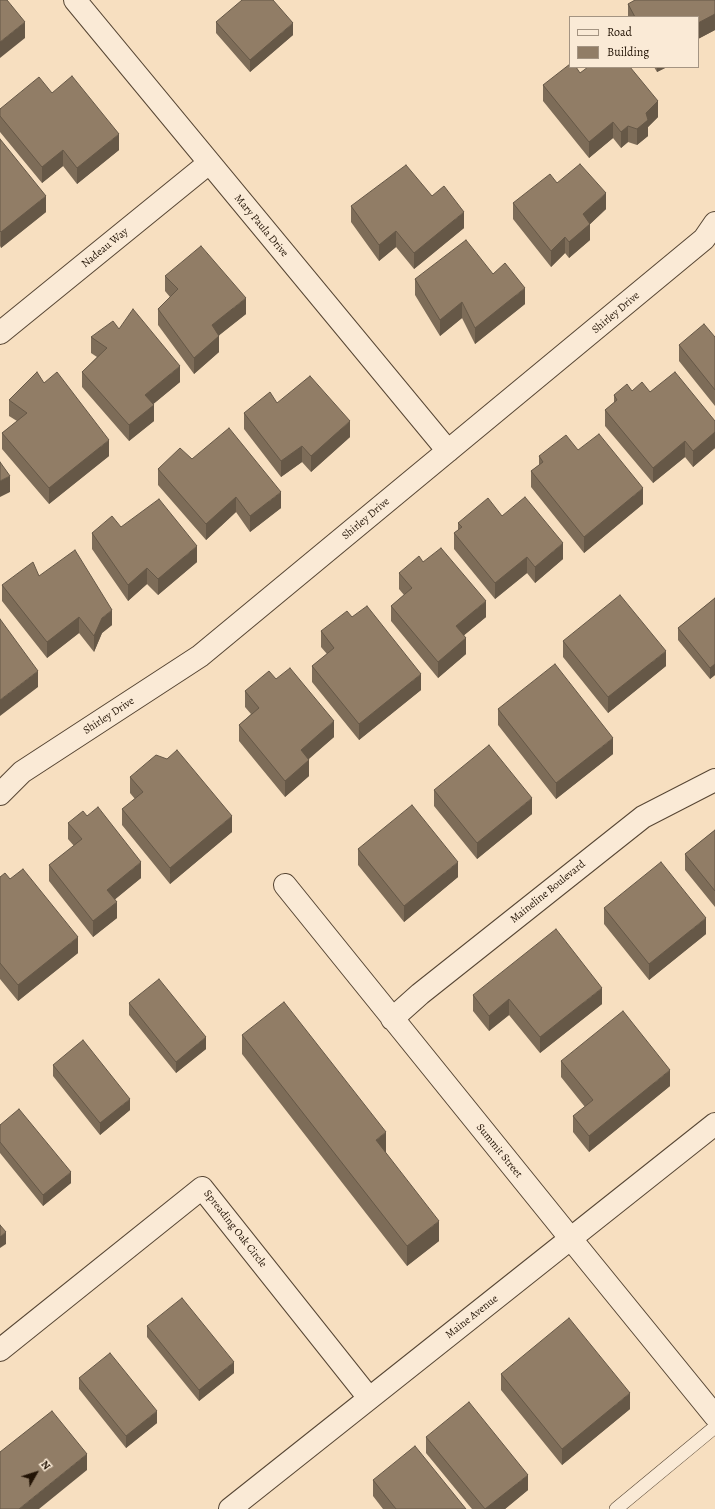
<!DOCTYPE html>
<html>
<head>
<meta charset="utf-8">
<style>
  body { margin:0 }
  #map { position:relative; width:715px; height:1509px; overflow:hidden; background:#f7dfc0; font-family:Alegreya,serif }
  canvas { display:block }
  .legend { position:absolute; left:569px; top:16px; width:130px; height:52px; box-sizing:border-box; background:#faead6; border:1px solid #a49482; margin:0; padding:5px 7px; list-style:none; font-size:12px; color:#221305 }
  .legend li { display:flex; align-items:center; gap:8px; height:20px }
  .legend b { width:20px; border:1px solid #a49482 }
  .north { position:absolute; left:16px; top:1453px; width:40px; height:40px; -webkit-text-stroke:3px #faead6; paint-order:stroke; rotate:51deg; font-size:11px; font-weight:700; line-height:16px; text-align:center; color:#221305 }
  .north::after { content:''; display:block; margin:auto; width:14px; height:18px; background:#221305; clip-path:polygon(50% 0,100% 100%,50% 72%,0 100%) }
</style>
</head>
<body>
<div id="map">
<canvas width="715" height="1509"></canvas>
<ul class="legend">
<li><b style="height:5px;background:#faead6"></b>Road</li>
<li><b style="height:11px;background:#917d66"></b>Building</li>
</ul>
<div class="north">N</div>
</div>
<script>
const g = document.querySelector('canvas').getContext('2d');
g.lineJoin = 'round';
const toPath = rows => new Path2D(rows.map(r => 'M' + r).join(''));
function trace(path, color, width, dash) { g.strokeStyle = color; g.lineWidth = width; g.lineCap = dash ? 'butt' : 'round'; g.setLineDash(dash || []); g.stroke(path); }
function fill(path, color) { g.fillStyle = color; g.fill(path, 'evenodd'); }
function label(font, color, halo, rows, align = 'center') {
  g.font = font + ' Alegreya,serif'; g.lineWidth = 3; g.setLineDash([]); g.textBaseline = 'middle'; g.strokeStyle = halo; g.fillStyle = color; for (const [text, x, y, turn = 0] of rows) {
    g.save(); g.translate(x, y); g.rotate((+turn || 0) * Math.PI / 180); g.textAlign = isNaN(turn) ? turn : align; if (halo) g.strokeText(text, 0, 0); g.fillText(text, 0, 0); g.restore();
  }
}
const service = toPath([
  [616,1509,715,1427]
]);
const minor = toPath([
  [75,0,448,451],
  [0,333,209,163],
  [0,794,22,772,200,656,704,239,715,223],
  [285,885,571,1239],
  [392,1019,420,994,643,817,715,780],
  [0,1350,202,1188,369,1398]
]);
const tertiary = toPath([
  [571,1239,715,1416],
  [230,1509,715,1124]
]);
const wall = toPath([
  [715,0,715,30,698,39,698,17,628,17,628,4],
  [216,22,293,35,250,72,216,33],
  [654,67,667,67,657,72],
  [580,73,658,117,648,127,648,136,637,145,628,142,621,148,613,138,589,158,543,101,543,85],
  [52,93,119,150,77,184,63,166,42,183,0,132,0,109],
  [0,139,46,212,1,248,0,246],
  [557,183,606,209,590,224,590,240,569,258,565,253,551,267,513,219,513,203],
  [432,196,464,228,414,269,396,247,379,261,351,222,351,206],
  [493,274,525,304,475,344,462,318,440,336,415,295,415,279],
  [165,276,246,314,219,335,219,352,194,374,158,325,158,309,170,297,165,291],
  [119,329,180,382,153,404,154,421,129,441,82,387,82,372,97,357,91,353,91,337],
  [715,337,715,406,679,361,679,345],
  [44,383,109,456,49,504,2,449,2,433,17,421,9,416,9,400],
  [632,391,650,392,715,421,715,448,693,467,685,457,653,483,605,426,605,410,614,403,614,395],
  [277,403,350,437,311,472,302,462,281,477,244,429,244,413],
  [578,450,643,504,584,553,531,487,531,471,539,465,539,456],
  [192,459,281,508,250,532,236,512,206,540,158,485,158,469],
  [502,516,563,559,535,583,527,573,495,599,454,549,454,533,458,530,458,523],
  [121,527,197,562,158,595,147,584,128,601,92,549,92,533],
  [423,562,486,617,464,635,466,654,438,678,391,621,391,606,404,595,399,589,399,573],
  [39,576,112,625,102,633,94,652,79,633,47,658,2,601,2,585],
  [715,598,715,675,710,679,678,640,678,628],
  [352,617,421,690,359,740,312,682,312,666,327,654,321,647,321,631],
  [563,641,666,666,608,713,563,657],
  [276,679,334,737,308,759,309,776,285,797,239,741,239,725,251,714,245,707,245,691],
  [498,709,613,754,556,799,498,725],
  [130,777,232,832,170,884,122,825,122,809,135,799,130,793],
  [434,790,532,814,477,859,434,806],
  [68,823,141,878,115,899,117,918,93,937,49,881,49,865,74,846,68,839],
  [715,830,715,907,685,870,685,854],
  [358,849,458,877,404,922,358,865],
  [0,877,10,879,78,953,18,1001,0,979],
  [604,908,706,934,649,980,604,924],
  [473,995,602,1004,540,1053,509,1015,489,1031,473,1011],
  [129,1003,206,1049,176,1073,129,1015],
  [242,1035,386,1152,385,1152,439,1241,407,1266,242,1054],
  [561,1061,670,1086,589,1152,573,1132,573,1116,585,1107,561,1077],
  [53,1065,130,1110,100,1135,53,1076],
  [0,1125,71,1183,43,1206,0,1153],
  [147,1326,234,1373,199,1401,147,1337],
  [501,1374,630,1409,562,1465,501,1390],
  [79,1378,157,1423,126,1448,79,1389],
  [426,1437,528,1490,505,1509,472,1509,426,1453],
  [373,1480,466,1509,383,1509,373,1496]
]);
const shadedWall = toPath([
  [715,14,715,30,698,39,698,23],
  [25,22,25,38,0,58,0,42],
  [293,23,293,35,250,72,250,60],
  [657,67,667,67,657,72],
  [658,101,658,117,648,127,648,136,637,145,637,129,646,113],
  [613,122,613,138,589,158,589,142],
  [628,126,628,142,621,148,621,132],
  [119,134,119,150,77,184,77,168],
  [63,150,63,166,42,183,42,167],
  [606,193,606,209,586,228,590,224,590,240,569,258,569,242,583,214],
  [46,196,46,212,1,248,1,232],
  [464,212,464,228,414,269,414,253],
  [396,231,396,247,379,261,379,245],
  [565,237,565,253,551,267,551,251],
  [525,288,525,304,475,344,475,328],
  [246,298,246,314,212,341,212,325],
  [462,302,462,318,440,336,440,320],
  [219,336,219,352,194,374,194,358],
  [180,366,180,382,145,411,145,395],
  [154,405,154,421,129,441,129,425],
  [350,421,350,437,311,472,311,456],
  [715,432,715,448,693,467,693,451],
  [109,440,109,456,49,504,49,488],
  [685,441,685,457,653,483,653,468],
  [302,446,302,462,281,477,281,461],
  [10,476,10,492,0,497,0,510,0,481],
  [643,488,643,504,584,553,584,537],
  [281,492,281,508,250,532,250,516],
  [236,497,236,512,206,540,206,524],
  [563,543,563,559,535,583,535,567],
  [197,546,197,562,158,595,158,579],
  [527,557,527,573,495,599,495,583],
  [147,568,147,584,128,601,128,585],
  [486,601,486,617,456,642,456,626],
  [112,610,112,625,102,633,94,652,94,636,102,618],
  [79,617,79,633,47,658,47,642],
  [466,638,466,654,438,678,438,662],
  [666,651,666,666,608,713,608,697],
  [715,664,715,675,710,679,710,668],
  [38,671,38,687,0,716,0,700],
  [421,674,421,690,359,740,359,724],
  [334,721,334,737,301,766,301,750],
  [613,738,613,754,556,799,556,783],
  [309,760,309,776,285,797,285,781],
  [532,798,532,814,477,859,477,843],
  [232,816,232,832,170,884,170,868],
  [141,862,141,878,107,906,107,890],
  [458,862,458,877,404,922,404,906],
  [117,902,117,918,93,937,93,921],
  [706,918,706,934,649,980,649,964],
  [78,937,78,953,18,1001,18,985],
  [602,988,602,1004,540,1053,540,1037],
  [509,999,509,1015,489,1031,489,1016],
  [206,1037,206,1049,176,1073,176,1062],
  [670,1070,670,1086,589,1152,589,1136],
  [130,1099,130,1110,100,1135,100,1123],
  [386,1132,386,1152,376,1160,376,1140],
  [71,1172,71,1183,43,1206,43,1195],
  [439,1221,439,1241,407,1266,407,1246],
  [6,1232,6,1244,0,1248,0,1237],
  [234,1362,234,1373,199,1401,199,1390],
  [630,1393,630,1409,562,1465,562,1449],
  [157,1411,157,1423,126,1448,126,1436],
  [87,1454,87,1470,39,1509,19,1509],
  [528,1475,528,1490,505,1509,485,1509]
]);
const building = toPath([
  [0,0,7,0,25,22,0,42,0,0],
  [242,0,273,0,293,23,250,60,216,22,242,0],
  [635,0,715,0,715,14,698,23,698,17,635,17,628,4,635,0],
  [570,64,570,67,576,67,580,73,588,67,630,67,658,101,646,113,648,120,637,129,628,126,621,132,613,122,589,142,543,85,570,64],
  [72,76,119,134,77,168,63,150,42,167,0,116,0,109,39,77,52,93,72,76],
  [0,139,46,196,1,232,0,231,0,139],
  [580,164,606,193,583,214,590,224,569,242,565,237,551,251,513,203,550,174,557,183,580,164],
  [406,165,432,196,444,186,464,212,414,253,396,231,379,245,351,206,406,165],
  [466,240,493,274,505,263,525,288,475,328,462,302,440,320,415,279,466,240],
  [201,246,246,298,212,325,219,336,194,358,158,309,178,289,165,276,201,246],
  [133,309,180,366,145,395,154,405,129,425,82,372,107,348,91,337,113,321,119,329,133,309],
  [704,324,715,337,715,390,679,345,704,324],
  [37,372,44,383,57,372,109,440,49,488,2,433,27,413,9,400,37,372],
  [675,372,715,421,715,432,693,451,685,441,653,468,605,410,617,400,614,395,627,384,632,391,642,382,650,392,675,372],
  [310,376,350,421,311,456,302,446,281,461,244,413,270,392,277,403,310,376],
  [229,428,281,492,250,516,236,497,206,524,158,469,180,448,192,459,229,428],
  [599,434,643,488,584,537,531,471,543,462,539,456,566,435,578,450,599,434],
  [0,462,10,476,0,481,0,462],
  [525,497,563,543,535,567,527,557,495,583,454,533,462,527,458,523,488,498,502,516,525,497],
  [159,499,197,546,158,579,147,568,128,585,92,533,112,516,121,527,159,499],
  [441,548,486,601,456,626,466,638,438,662,391,606,412,588,399,573,419,556,423,562,441,548],
  [75,550,112,610,102,618,94,636,79,617,47,642,2,585,33,562,39,576,75,550],
  [620,595,666,651,608,697,563,641,620,595],
  [715,598,715,664,710,668,678,628,715,598],
  [367,606,421,674,359,724,312,666,334,648,321,631,347,611,352,617,367,606],
  [0,619,38,671,0,700,0,619],
  [555,664,613,738,556,783,498,709,555,664],
  [290,668,334,721,301,750,309,760,285,781,239,725,259,708,245,691,269,671,276,679,290,668],
  [489,745,532,798,477,843,434,790,489,745],
  [177,750,232,816,170,868,122,809,143,792,130,777,156,755,167,759,177,750],
  [412,805,458,862,404,906,358,849,412,805],
  [98,807,141,862,107,890,117,902,93,921,49,865,82,839,68,823,83,811,87,816,98,807],
  [715,830,715,891,685,854,715,830],
  [661,862,706,918,649,964,604,908,661,862],
  [23,869,78,937,18,985,0,963,0,877,5,873,10,879,23,869],
  [556,929,602,988,540,1037,509,999,489,1016,473,995,556,929],
  [159,979,206,1037,176,1062,129,1003,159,979],
  [284,1002,386,1132,376,1140,439,1221,407,1246,242,1035,284,1002],
  [623,1011,670,1070,589,1136,573,1116,593,1100,561,1061,623,1011],
  [83,1040,130,1099,100,1123,53,1065,83,1040],
  [19,1109,71,1172,43,1195,0,1142,0,1125,19,1109],
  [0,1225,6,1232,0,1237,0,1225],
  [182,1298,234,1362,199,1390,147,1326,182,1298],
  [569,1318,630,1393,562,1449,501,1374,569,1318],
  [110,1353,157,1411,126,1436,79,1378,110,1353],
  [469,1402,528,1475,485,1509,426,1437,469,1402],
  [52,1411,87,1454,19,1509,0,1509,0,1452,52,1411],
  [415,1446,466,1509,396,1509,373,1480,415,1446]
]);
const streetNames = [
  ["Mary Paula Drive",261,226,50],
  ["Nadeau Way",105,248,-39],
  ["Shirley Drive",616,313,-40],
  ["Shirley Drive",366,519,-40],
  ["Shirley Drive",109,716,-33],
  ["Maineline Boulevard",548,892,-39],
  ["Summit Street",499,1151,51],
  ["Spreading Oak Circle",235,1229,52],
  ["Maine Avenue",472,1317,-38]
];
trace(service, '#574634', 14);
trace(minor, '#574634', 24);
trace(tertiary, '#574634', 24);
trace(service, '#faead6', 13);
trace(minor, '#faead6', 22);
trace(tertiary, '#faead6', 22);
fill(wall, '#7d6c58');
fill(shadedWall, '#665847');
fill(building, '#917d66');
trace(building, '#665847', 1);
label('11px', '#221305', '#faead6', streetNames);
</script>
</body>
</html>
